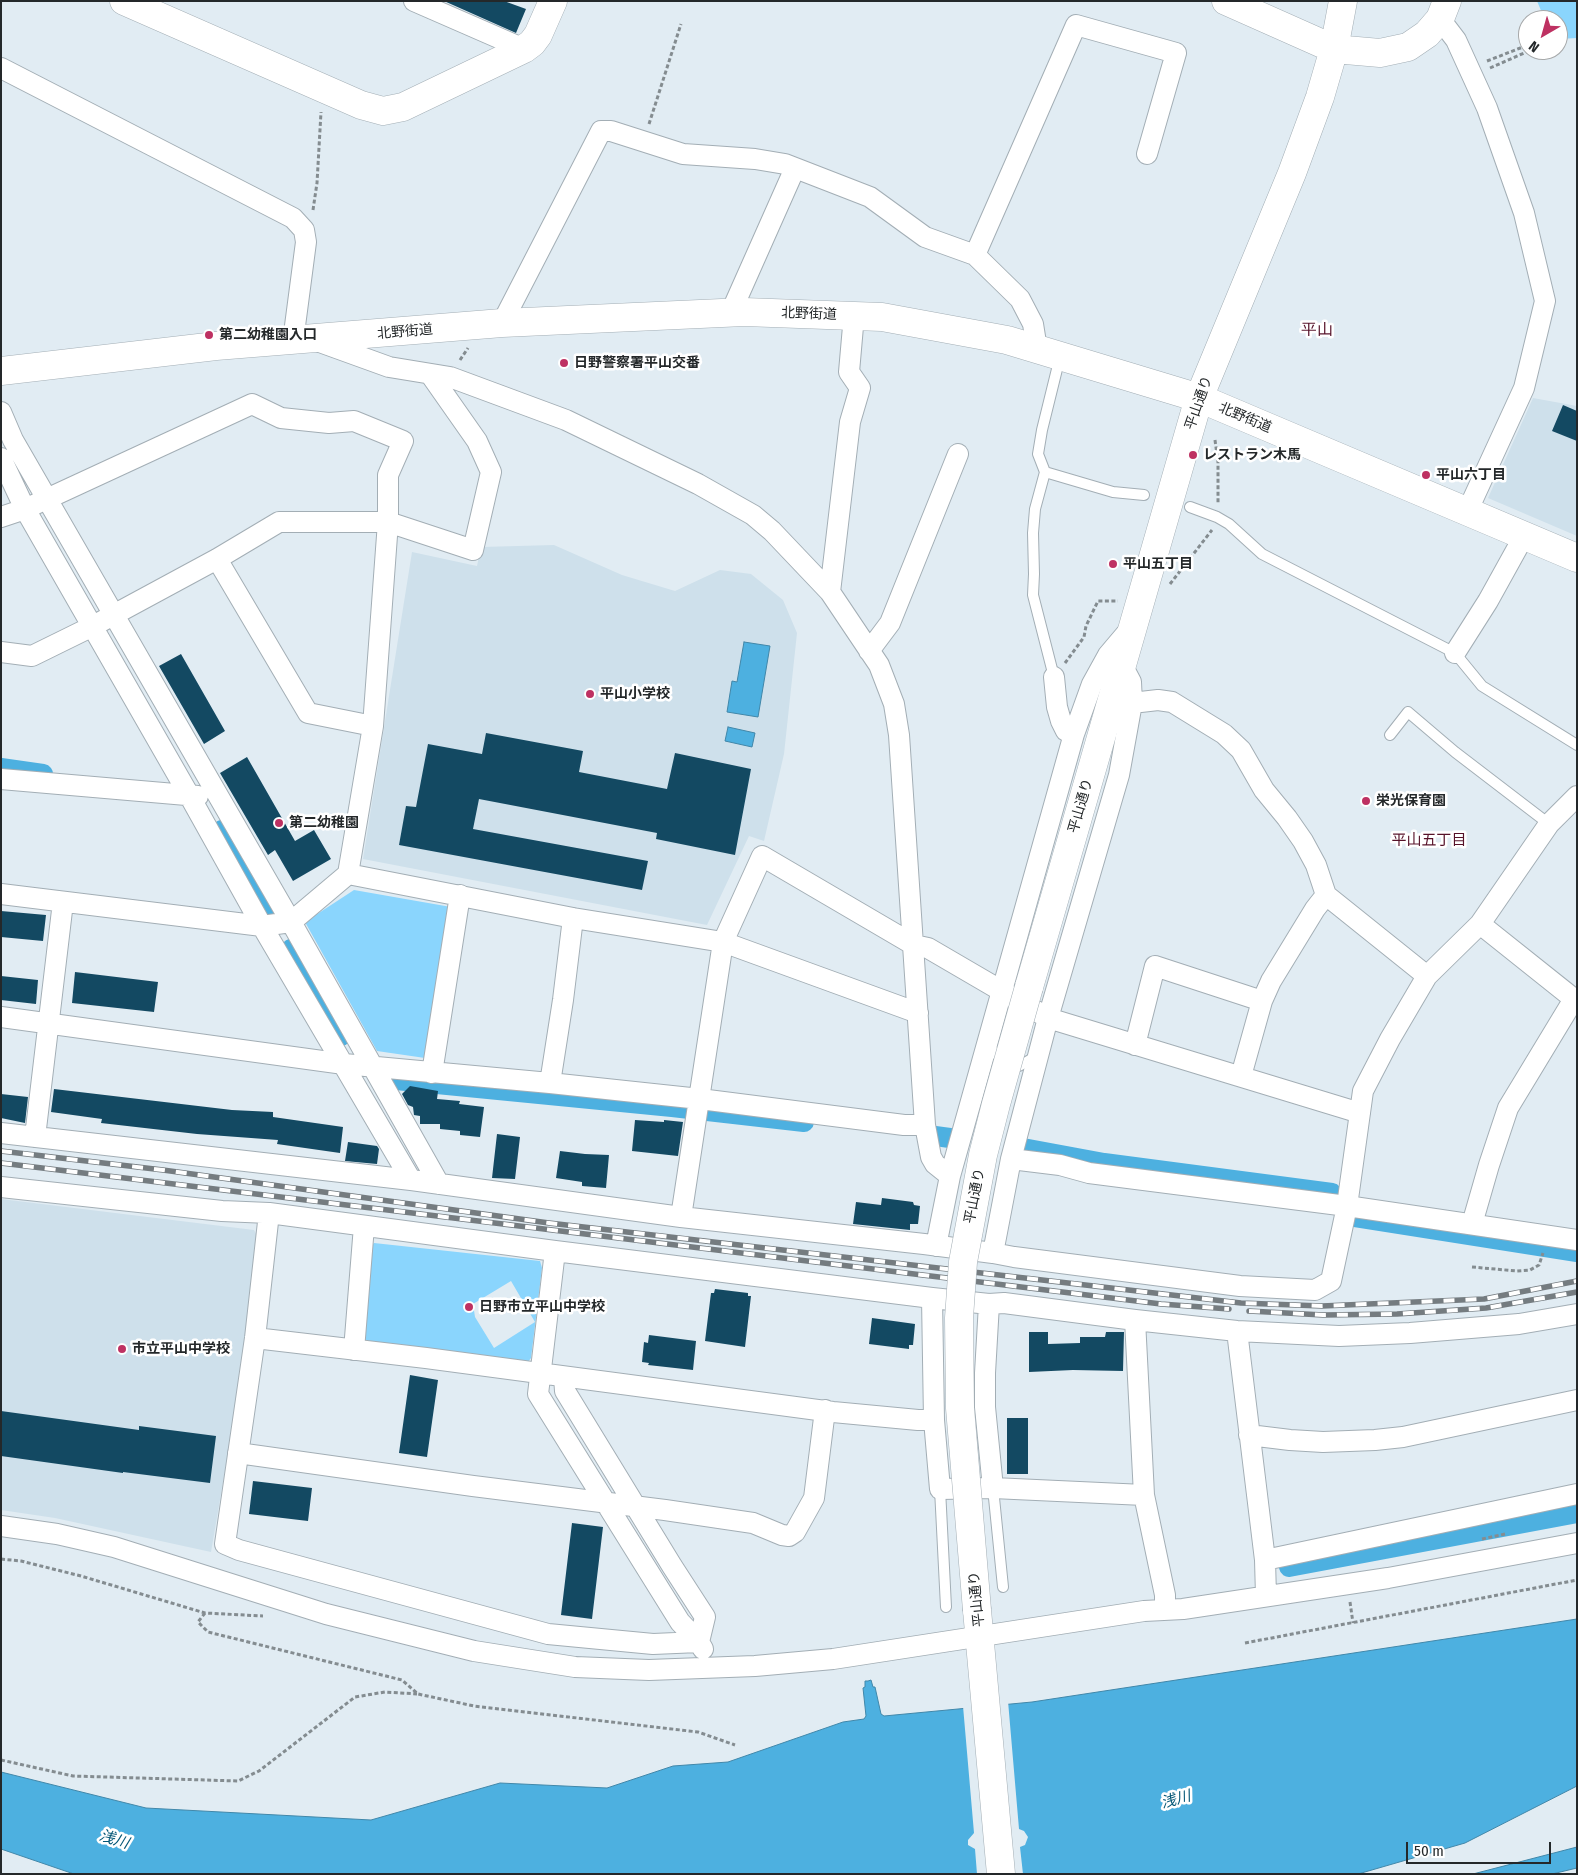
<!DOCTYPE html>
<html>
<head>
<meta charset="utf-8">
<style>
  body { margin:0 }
  #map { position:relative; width:1578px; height:1875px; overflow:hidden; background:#e1ecf3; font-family:"Fira Sans Condensed",sans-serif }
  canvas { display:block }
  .frame { position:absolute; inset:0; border:2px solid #24282a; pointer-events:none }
  .north { position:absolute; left:1518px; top:10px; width:50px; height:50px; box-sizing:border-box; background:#fff; border:1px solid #a7a9aa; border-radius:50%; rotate:218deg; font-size:14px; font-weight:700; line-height:20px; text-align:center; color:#24282a }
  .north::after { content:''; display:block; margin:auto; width:18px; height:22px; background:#be3162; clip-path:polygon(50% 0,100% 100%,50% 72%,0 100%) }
  .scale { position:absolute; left:1406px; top:1842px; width:145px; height:22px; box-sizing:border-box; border:2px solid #24282a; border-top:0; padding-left:6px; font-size:15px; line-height:18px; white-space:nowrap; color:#24282a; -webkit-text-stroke:4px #fff; paint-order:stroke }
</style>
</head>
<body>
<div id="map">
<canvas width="1578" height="1875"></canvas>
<div class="frame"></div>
<div class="north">N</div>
<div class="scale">50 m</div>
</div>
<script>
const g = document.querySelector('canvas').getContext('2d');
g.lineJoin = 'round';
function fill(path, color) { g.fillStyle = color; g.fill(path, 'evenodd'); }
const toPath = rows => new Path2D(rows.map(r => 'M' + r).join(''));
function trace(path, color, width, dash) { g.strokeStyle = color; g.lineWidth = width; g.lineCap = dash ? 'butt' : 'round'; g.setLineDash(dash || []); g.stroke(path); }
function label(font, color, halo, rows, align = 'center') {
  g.font = font + ' "Fira Sans Condensed","Noto Sans JP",sans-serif'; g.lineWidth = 5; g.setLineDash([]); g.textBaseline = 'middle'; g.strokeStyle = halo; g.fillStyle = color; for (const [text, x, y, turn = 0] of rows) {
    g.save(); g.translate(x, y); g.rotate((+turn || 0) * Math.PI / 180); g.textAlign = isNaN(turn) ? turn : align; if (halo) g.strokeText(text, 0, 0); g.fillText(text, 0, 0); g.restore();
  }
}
const built = toPath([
  [1533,398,1577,406,1577,536,1488,498],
  [554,545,622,575,675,591,720,570,751,574,783,600,797,633,784,754,764,841,749,836,707,925,363,859,412,552,477,566,481,547],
  [1,1199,254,1230,259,1239,227,1459,211,1552,55,1518,1,1510]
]);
const green = toPath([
  [1537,1,1577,1,1577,38,1558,39,1558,20,1545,20],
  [354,890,451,907,425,1058,377,1051,305,922],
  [374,1243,540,1261,542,1268,531,1358,528,1362,366,1343,362,1339,370,1248],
  [511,1281,535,1322,494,1348,475,1317,473,1304]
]);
const water = toPath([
  [744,642,770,646,758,717,727,712,732,681,737,682,744,642],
  [728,727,755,733,752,747,725,741,728,727],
  [1577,1619,1577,1786,1465,1843,1358,1874,74,1874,1,1849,1,1772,146,1808,371,1820,500,1783,607,1788,673,1766,728,1762,843,1722,864,1719,866,1716,863,1688,865,1687,865,1681,868,1681,871,1680,873,1687,875,1687,881,1714,884,1716,1032,1702,1577,1619],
  [1577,1847,1577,1868,1552,1874,1473,1874,1577,1847]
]);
const pier = toPath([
  [1008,1701,1019,1829,1024,1831,1028,1837,1025,1845,1020,1847,1023,1874,977,1874,975,1849,968,1845,968,1840,974,1833,963,1706]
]);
const canal = toPath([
  [1,768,43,774],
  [222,830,268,911],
  [291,949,341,1036],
  [396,1080,672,1107,804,1122],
  [935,1136,950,1138],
  [1023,1148,1104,1163,1332,1193],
  [1355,1217,1577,1252],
  [1289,1567,1577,1513]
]);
const building = toPath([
  [444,1,504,1,526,9,516,33],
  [1563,405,1577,411,1577,441,1552,431],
  [181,654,225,731,204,744,159,666],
  [486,733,583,751,579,772,667,789,675,753,751,769,735,855,656,839,657,833,479,799,473,829,648,861,642,890,399,845,406,806,416,807,428,744,482,754],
  [247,757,295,841,314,830,331,859,293,881,275,850,268,855,220,773],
  [1,911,46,915,43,941,1,937],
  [75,972,158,982,154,1012,72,1003],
  [1,976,38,980,36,1004,1,1000],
  [410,1086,438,1091,437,1099,460,1101,459,1104,484,1107,480,1137,460,1135,460,1131,440,1129,440,1124,420,1124,420,1116,414,1115,413,1107,408,1105,402,1094],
  [54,1089,232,1110,273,1112,273,1117,343,1127,340,1153,277,1144,278,1140,197,1134,101,1123,102,1119,51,1112],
  [1,1094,28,1097,25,1123,1,1118],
  [635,1120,664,1122,664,1120,683,1122,678,1156,632,1151],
  [497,1134,520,1137,515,1179,492,1178],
  [348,1142,377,1146,379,1149,377,1164,345,1161],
  [560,1151,585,1154,609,1155,606,1188,582,1186,582,1182,556,1178],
  [882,1198,913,1202,914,1205,920,1206,918,1224,910,1224,910,1230,853,1224,856,1202,881,1205],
  [715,1289,748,1293,748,1296,751,1296,745,1347,705,1341,711,1293,714,1293],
  [872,1318,915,1324,913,1345,909,1345,909,1349,869,1344],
  [1029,1332,1048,1332,1048,1344,1080,1343,1080,1337,1105,1337,1106,1332,1124,1332,1123,1371,1073,1370,1029,1372],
  [649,1335,696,1341,693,1370,648,1365,649,1363,642,1362,644,1342,648,1343],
  [410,1375,438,1380,427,1457,399,1453],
  [1,1411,139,1430,139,1426,216,1436,210,1483,123,1472,123,1473,1,1456],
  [1007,1418,1028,1418,1028,1474,1007,1474],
  [253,1481,312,1488,308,1521,249,1514],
  [572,1523,603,1527,592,1619,561,1615]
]);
const path = toPath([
  [1487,61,1528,45],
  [1490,68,1531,50],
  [649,124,681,24],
  [313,210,317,183,321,112],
  [460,360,468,348],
  [1215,440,1218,462,1218,504],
  [1170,584,1212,530],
  [1065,663,1084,637,1086,626,1098,601,1118,601],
  [1472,1267,1517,1271,1530,1270,1539,1265,1543,1253],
  [1482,1539,1505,1534],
  [1,1559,21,1561,81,1576,205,1613,263,1616],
  [1350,1602,1353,1623],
  [205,1613,198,1622,208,1632,402,1680,418,1694,474,1706,698,1732,735,1745],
  [1245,1643,1577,1580],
  [1,1760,73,1776,238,1781,259,1771,355,1697,385,1692,417,1694]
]);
const lane = toPath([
  [1060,357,1042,430,1038,454,1045,472,1113,492,1144,495],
  [1045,472,1035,509,1033,533,1034,574,1033,595,1054,677],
  [1190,507,1217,517,1229,524,1262,554,1455,653,1482,686,1577,745],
  [1390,735,1408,712,1455,752,1549,824],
  [987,1045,1005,1063,1013,1065,1019,1066,1037,1056],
  [993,1488,1003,1587],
  [940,1489,946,1607]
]);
const street = toPath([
  [414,1,524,49],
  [1440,19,1456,40,1487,108,1524,213,1545,301,1524,388,1467,512],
  [1,68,293,218,304,230,306,242,293,341],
  [975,255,1076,25,1176,53,1147,154],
  [731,312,795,168],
  [502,323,601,131,611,131,683,154,755,159,785,164,870,197,925,237,975,255,1020,299,1033,324,1037,349],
  [317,341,389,367,450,377,566,420,698,484,753,515,772,531,830,592,879,665,894,704,899,735,925,1125,931,1157,935,1164,950,1176],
  [1,412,13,440,291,922,439,1184],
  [1,458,25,509,189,795,262,926,411,1180],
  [1,517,25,509,252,404,281,418,329,423,354,421,403,441,388,475,388,522,373,726,348,874],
  [217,559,308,713,373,726],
  [830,592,850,422,860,388,849,372,854,315],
  [869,651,890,623,958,454],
  [1,652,32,656,93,626,217,559,279,522,388,522,473,550,491,472,477,441,430,374],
  [1455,653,1488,601,1524,536],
  [1054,677,1057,707,1061,721,1066,731,1074,734],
  [1132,703,1158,700,1172,702,1224,734,1241,750,1264,790,1287,818,1303,841,1316,865,1326,895,1427,976],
  [1,779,198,796],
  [1,894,262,926,291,922,348,874,573,918,723,942,918,1013],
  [1480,924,1574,999],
  [1,1017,344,1064,550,1083,700,1099,904,1125,925,1125],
  [1135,1045,1155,966,1262,1001],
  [432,1073,460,895],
  [1241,1076,1262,1001,1271,981,1315,909,1326,895],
  [550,1083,563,1000,573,918],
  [1,1133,411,1180,681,1217,924,1244,993,1253,1014,1257,1240,1286,1315,1290,1331,1281,1347,1206,1363,1091,1390,1039,1427,976,1480,924,1549,824,1577,796],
  [35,1137,63,902],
  [1011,1159,1060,1165,1089,1173,1347,1206,1577,1240],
  [1,1187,222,1211,269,1213,555,1251,932,1298,989,1304,1004,1303,1135,1320,1237,1331,1339,1336,1410,1333,1519,1324,1577,1314],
  [269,1213,255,1338,225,1544,239,1550,548,1634,653,1644,699,1642],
  [681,1217,723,942,762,856,914,945,928,948,1048,1018,1360,1113],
  [1472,1224,1489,1165,1508,1108,1574,999,1577,1001],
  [936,1246,950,1176,1074,734,1092,684,1108,655,1130,629],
  [555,1251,538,1394,680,1622,699,1642,703,1649],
  [993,1253,1011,1159,1048,1018,1119,775,1132,703,1131,682,1122,665],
  [932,1298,934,1420,940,1489,993,1488,1144,1495],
  [989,1304,985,1373,985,1407,993,1488],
  [1135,1320,1144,1495,1165,1595,1165,1610],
  [1237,1331,1265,1560,1266,1596],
  [255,1338,426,1358,833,1412,918,1420,934,1420],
  [354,1350,364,1226],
  [564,1377,565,1391,672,1566,705,1617,699,1642],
  [1249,1435,1290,1440,1323,1442,1375,1440,1403,1437,1577,1400],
  [238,1453,473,1486,665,1510,753,1523,782,1535,789,1536,795,1532,814,1498,825,1410],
  [1,1526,57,1534,114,1547,326,1614,474,1651,575,1667,649,1670,755,1666,833,1659,1144,1611,1183,1609,1388,1578,1577,1543],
  [1265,1560,1577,1494]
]);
const secondary = toPath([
  [124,1,361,105,383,111,403,107,524,49,532,43,538,35,553,1],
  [1226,1,1334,49,1380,53,1408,47,1427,34,1440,19,1447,1],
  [1,371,216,346,502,323,744,312,882,317,1007,340,1199,398,1577,558],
  [1029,987,1199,398,1292,173,1320,97,1334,49,1343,1],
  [977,1610,1001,1874]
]);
const rail = toPath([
  [1,1151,163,1170,549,1223,1241,1303,1322,1306,1484,1299,1577,1281],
  [1,1163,1161,1304,1229,1309],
  [1249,1311,1323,1315,1397,1314,1486,1308,1577,1292]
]);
const secondaryBridge = toPath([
  [977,1610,960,1408,959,1318,963,1262,983,1155,996,1104,1029,987]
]);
const markers = [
  [209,335,5,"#be3162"],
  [564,363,5,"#be3162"],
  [1193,455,5,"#be3162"],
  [1426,475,5,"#be3162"],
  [1113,564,5,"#be3162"],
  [590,694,5,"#be3162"],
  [1366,801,5,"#be3162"],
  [279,823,5,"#be3162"],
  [469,1307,5,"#be3162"],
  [122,1349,5,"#be3162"]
];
const streetNames = [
  ["北野街道",809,314,2],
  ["北野街道",405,332,-5],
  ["平山通り",1199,403,-71],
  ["北野街道",1245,418,23],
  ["平山通り",1081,806,-74],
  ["平山通り",975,1196,-79],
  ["平山通り",977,1599,-96]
];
const poiNames = [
  ["第二幼稚園入口",219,335],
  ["日野警察署平山交番",574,363],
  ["レストラン木馬",1203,455],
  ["平山六丁目",1436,475],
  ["平山五丁目",1123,564],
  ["平山小学校",600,694],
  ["栄光保育園",1376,801],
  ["第二幼稚園",289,823],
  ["日野市立平山中学校",479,1307],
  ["市立平山中学校",132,1349]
];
const neighbourhoodNames = [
  ["平山五丁目",1429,841]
];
const waterNames = [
  ["浅川",1176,1800,-15],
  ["浅川",114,1840,17]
];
const quarterNames = [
  ["平山",1317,331]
];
fill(built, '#cee0eb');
fill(green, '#8ad5fd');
fill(water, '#4db0e0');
trace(water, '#4187a9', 1);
fill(pier, '#e1ecf3');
trace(canal, '#4db0e0', 20);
fill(building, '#134962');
trace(lane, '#a3aeb5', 12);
trace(street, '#a3aeb5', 22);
trace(secondary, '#a3aeb5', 29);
trace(path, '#848c90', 3, [4, 2.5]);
trace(lane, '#fff', 10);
trace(street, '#fff', 20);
trace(secondary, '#fff', 28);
trace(rail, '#757c80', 5.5);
trace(rail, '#fff', 4, [11]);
trace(secondaryBridge, '#a3aeb5', 29, []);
trace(secondaryBridge, '#fff', 28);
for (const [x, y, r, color] of markers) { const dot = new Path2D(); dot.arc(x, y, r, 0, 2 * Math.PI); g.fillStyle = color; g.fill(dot); trace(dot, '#fff', 2); }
label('14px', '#24282a', '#fff', streetNames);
label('bold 14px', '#24282a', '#fff', poiNames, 'left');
label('15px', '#561229', '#fff', neighbourhoodNames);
label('italic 15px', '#045777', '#fff', waterNames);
label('16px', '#561229', '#fff', quarterNames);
</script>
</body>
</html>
